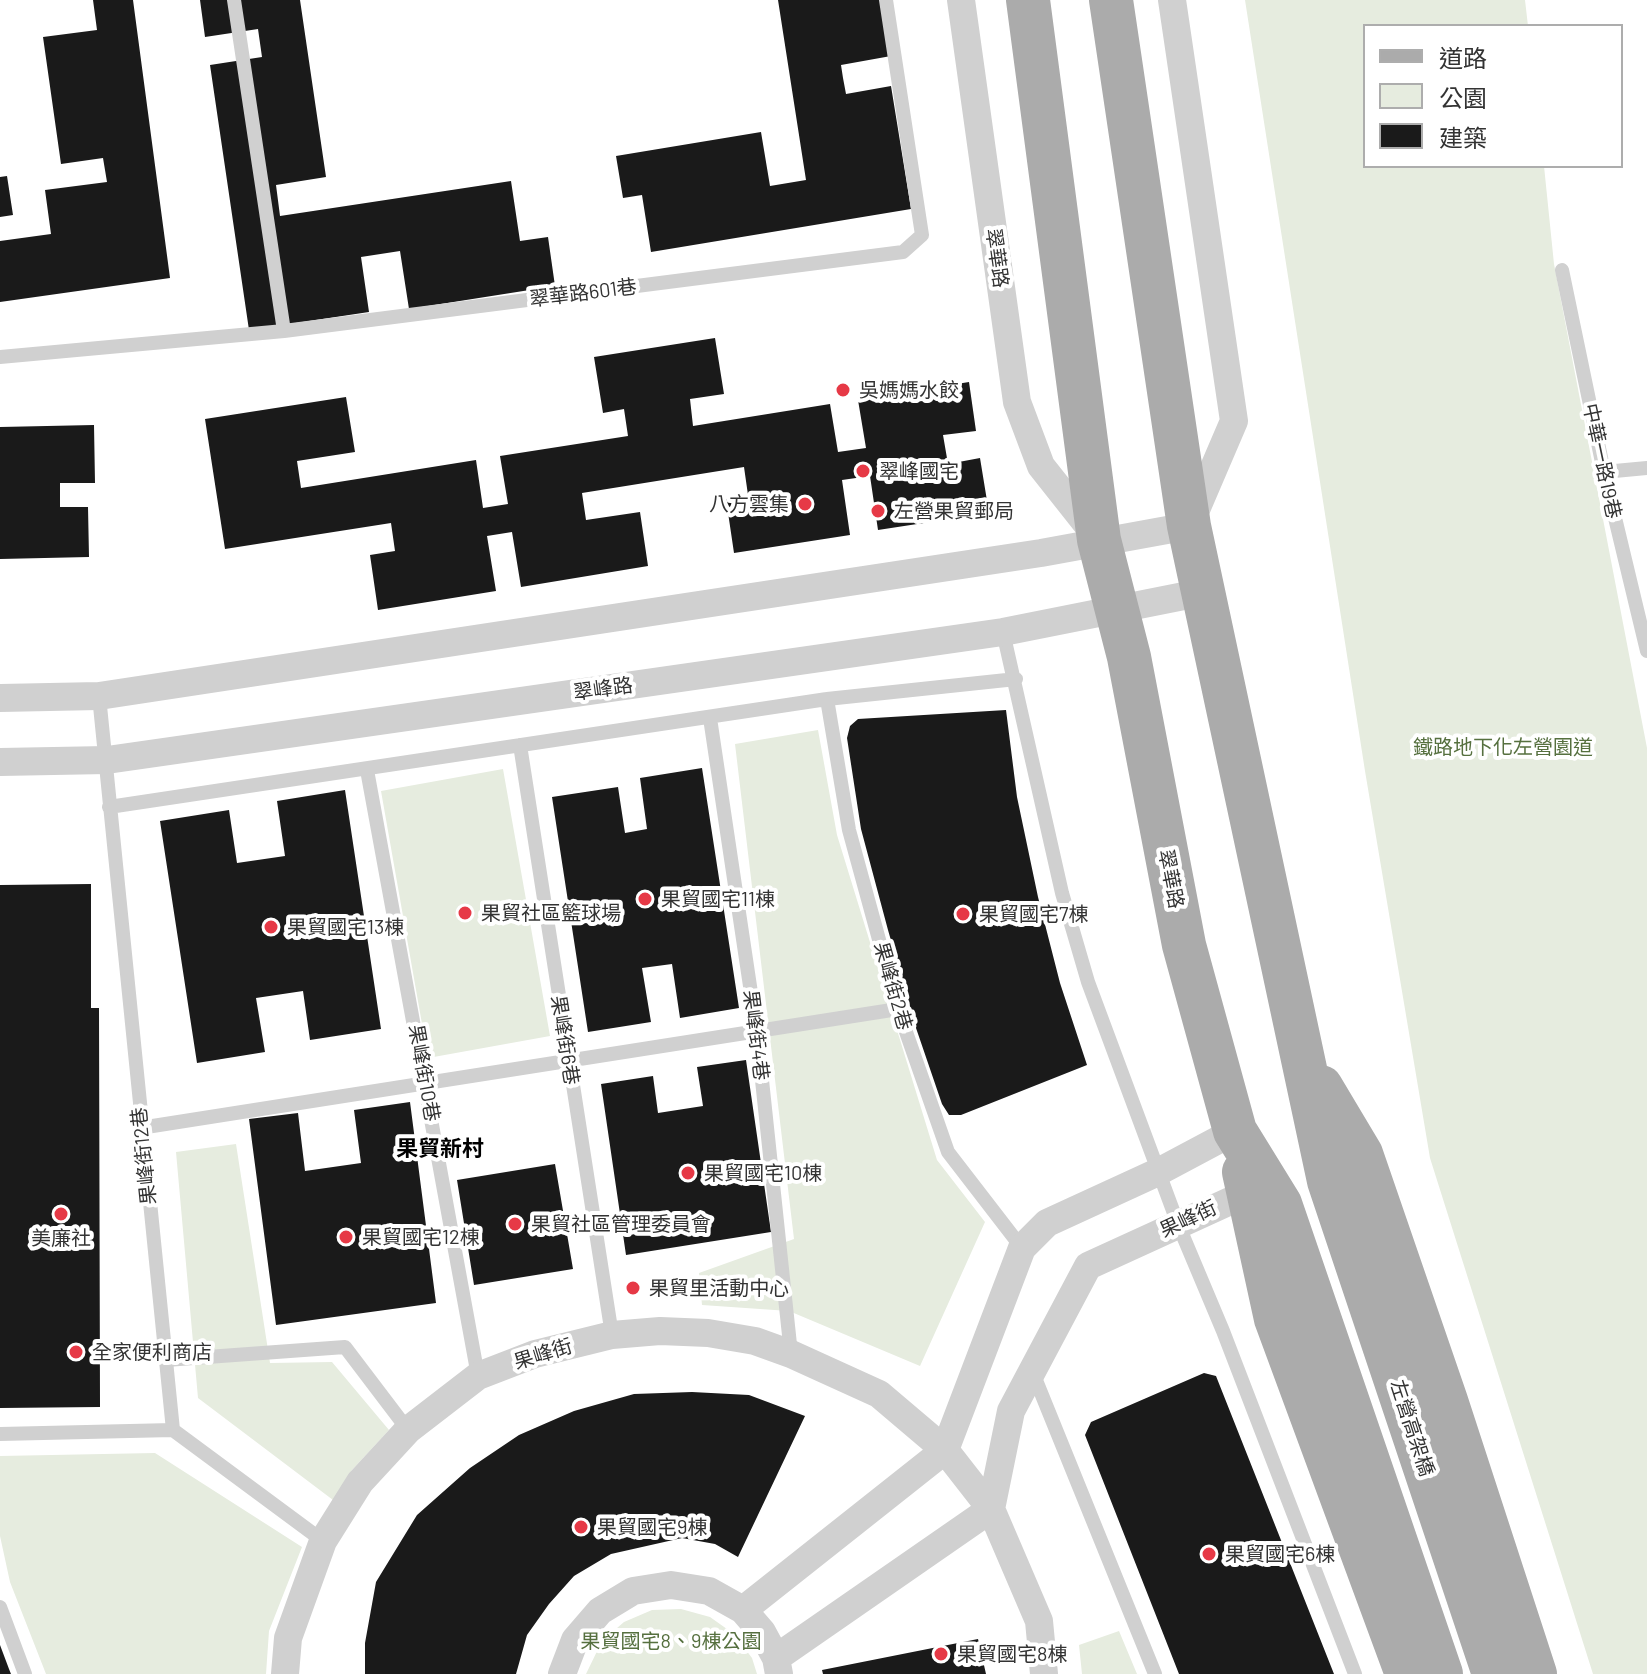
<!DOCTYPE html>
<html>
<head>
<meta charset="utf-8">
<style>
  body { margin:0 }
  #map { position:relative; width:1647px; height:1674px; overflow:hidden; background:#fff; font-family:Barlow,"Noto Sans TC",sans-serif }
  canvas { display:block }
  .legend { position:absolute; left:1363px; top:24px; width:260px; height:144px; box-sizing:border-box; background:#fff; border:2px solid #adadad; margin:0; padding:10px 14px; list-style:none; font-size:24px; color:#333 }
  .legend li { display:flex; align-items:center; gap:16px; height:40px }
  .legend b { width:40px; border:2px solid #adadad }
</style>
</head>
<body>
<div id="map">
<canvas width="1647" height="1674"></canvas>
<ul class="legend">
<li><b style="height:10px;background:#ababab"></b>道路</li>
<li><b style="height:22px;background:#e6ecdf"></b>公園</li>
<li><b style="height:22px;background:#1a1a1a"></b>建築</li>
</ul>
</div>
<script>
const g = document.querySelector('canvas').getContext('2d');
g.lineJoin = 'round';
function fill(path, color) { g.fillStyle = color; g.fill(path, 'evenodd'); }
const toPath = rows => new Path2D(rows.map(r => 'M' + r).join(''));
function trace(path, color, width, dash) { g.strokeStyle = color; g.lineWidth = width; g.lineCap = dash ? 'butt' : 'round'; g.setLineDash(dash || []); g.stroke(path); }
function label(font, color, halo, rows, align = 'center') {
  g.font = font + ' Barlow,"Noto Sans TC",sans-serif'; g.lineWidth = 8; g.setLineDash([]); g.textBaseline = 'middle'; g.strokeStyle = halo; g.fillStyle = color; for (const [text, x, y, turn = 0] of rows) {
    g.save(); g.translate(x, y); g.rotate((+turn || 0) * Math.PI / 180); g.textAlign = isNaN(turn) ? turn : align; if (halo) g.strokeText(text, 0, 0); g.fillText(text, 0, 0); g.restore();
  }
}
const green = toPath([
  [1245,0,1525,0,1528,26,1365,26,1365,166,1544,166,1554,264,1647,748,1647,1674,1593,1674,1430,1158,1365,771],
  [818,730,837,835,937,1160,985,1222,920,1366,789,1311,702,1305,699,1273,794,1239,735,744],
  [503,769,550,1036,428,1058,381,791],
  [236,1144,270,1363,332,1362,389,1430,352,1470,333,1500,198,1398,176,1152],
  [155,1453,302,1547,269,1631,266,1674,46,1674,10,1582,0,1536,0,1456],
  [681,1609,710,1617,734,1634,752,1658,757,1674,586,1674,602,1641,624,1622,652,1610],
  [1119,1631,1137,1674,1082,1674,1079,1645]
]);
const building = toPath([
  [93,0,133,0,170,278,0,302,0,241,51,234,45,190,107,182,103,158,61,164,43,37,97,30],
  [200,0,300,0,326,177,276,185,280,216,511,181,520,241,548,237,555,286,409,309,400,251,361,257,369,312,249,330,210,65,262,57,258,29,205,37],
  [778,0,882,0,891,56,841,65,843,78,846,94,891,86,911,209,651,252,642,195,623,198,616,156,761,132,770,186,806,180],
  [7,176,13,215,0,217,0,177],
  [715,338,724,394,690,399,693,426,830,404,838,452,866,448,858,400,969,382,976,431,943,435,948,464,980,458,989,513,878,530,870,476,842,480,850,535,734,553,726,499,748,495,744,467,582,493,586,520,640,512,648,566,521,587,512,532,487,536,496,591,378,610,370,555,395,551,391,523,225,549,205,419,346,397,355,452,297,461,301,488,476,460,483,508,508,504,500,456,628,436,624,409,603,413,594,357],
  [94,425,95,483,60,483,60,507,88,507,89,557,0,559,0,427],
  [1006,710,1017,797,1038,897,1060,983,1087,1065,961,1115,949,1115,942,1104,916,1028,888,930,861,829,847,738,850,726,858,719],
  [702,768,739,1008,680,1018,672,964,642,968,651,1022,588,1032,552,797,618,787,625,833,647,829,640,778],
  [345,790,381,1029,310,1040,303,991,256,998,265,1052,197,1063,160,821,229,810,237,863,285,856,277,801],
  [91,884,91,1008,99,1008,100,1407,0,1408,0,885],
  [746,1060,771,1232,626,1255,601,1084,653,1076,658,1113,703,1106,697,1067],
  [410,1102,436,1303,276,1325,249,1119,298,1113,305,1171,361,1163,354,1110],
  [555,1164,573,1269,474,1285,457,1180],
  [1204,1373,1216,1376,1334,1674,1179,1674,1085,1435,1091,1422],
  [692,1392,749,1395,805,1416,738,1557,715,1544,682,1538,611,1554,574,1576,549,1604,527,1635,516,1674,365,1674,365,1643,376,1582,417,1515,470,1468,519,1435,574,1411,634,1394],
  [978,1639,986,1674,823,1674,822,1670],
  [0,1645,9,1669,11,1674,0,1674]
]);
const service = toPath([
  [234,0,284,331],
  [1562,270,1604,472,1647,651],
  [0,357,284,331,903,252,922,235,886,0],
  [1604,472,1647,468],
  [1003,632,1062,893,1088,982,1178,1224,1223,1331,1355,1674],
  [99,696,173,1430,323,1541],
  [827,699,849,830,898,1009,948,1152,1022,1248],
  [710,718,757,1033,791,1354],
  [520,745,612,1335],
  [367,770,478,1376],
  [109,807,827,699,1016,679],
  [140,1128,898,1009],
  [166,1360,345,1347,408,1430],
  [1033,1373,1155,1674],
  [0,1434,173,1430],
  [0,1607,25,1674]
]);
const minor = toPath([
  [961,0,1017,402,1041,466,1094,533],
  [0,698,99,696,1041,553,1189,526,1234,421,1172,0],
  [0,762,107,760,1003,632,1204,592],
  [743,1610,945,1450,1022,1248,1047,1223,1158,1172,1235,1131],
  [776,1658,991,1509,1011,1411,1088,1266,1263,1186],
  [285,1674,288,1638,323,1541,360,1482,408,1430,478,1376,535,1354,612,1335,660,1331,708,1333,755,1341,791,1354,879,1394,945,1450,991,1509,1039,1621,1044,1674],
  [562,1674,575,1640,600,1611,633,1591,671,1585,709,1591,743,1610,762,1632,776,1658,779,1674]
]);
const primary = toPath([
  [1028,0,1099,540,1129,657,1184,945,1235,1131,1280,1204,1441,1674],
  [1111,0,1189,526,1329,1181,1494,1674],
  [1321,1087,1361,1154,1446,1401,1535,1674],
  [1244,1172,1276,1319,1407,1674]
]);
const markers = [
  [843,390,8,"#e63946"],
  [863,471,8,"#e63946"],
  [805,504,8,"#e63946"],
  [878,511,8,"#e63946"],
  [645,899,8,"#e63946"],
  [465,913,8,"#e63946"],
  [963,914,8,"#e63946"],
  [271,927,8,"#e63946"],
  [688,1173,8,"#e63946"],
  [61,1214,8,"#e63946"],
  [515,1224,8,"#e63946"],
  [346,1237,8,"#e63946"],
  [633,1288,8,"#e63946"],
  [76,1352,8,"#e63946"],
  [581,1527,8,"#e63946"],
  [1209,1554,8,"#e63946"],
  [941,1654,8,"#e63946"]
];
const streetNames = [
  ["翠華路",997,258,82],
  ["翠華路601巷",583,293,-7],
  ["中華一路19巷",1602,461,78],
  ["翠峰路",603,689,-8],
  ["翠華路",1171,879,79],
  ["果峰街2巷",893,986,74],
  ["果峰街4巷",756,1035,83],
  ["果峰街6巷",565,1040,81],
  ["果峰街10巷",424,1073,80],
  ["果峰街12巷",144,1156,-96],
  ["果峰街",1188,1219,-25],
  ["果峰街",543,1354,-17],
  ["左營高架橋",1412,1428,72]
];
const poiNames = [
  ["吳媽媽水餃",859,390],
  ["翠峰國宅",879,471],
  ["八方雲集",789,504,"right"],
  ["左營果貿郵局",894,511],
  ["果貿國宅11棟",661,899],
  ["果貿社區籃球場",481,913],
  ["果貿國宅7棟",979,914],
  ["果貿國宅13棟",287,927],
  ["果貿國宅10棟",704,1173],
  ["果貿社區管理委員會",531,1224],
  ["果貿國宅12棟",362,1237],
  ["美廉社",61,1238,"center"],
  ["果貿里活動中心",649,1288],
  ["全家便利商店",92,1352],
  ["果貿國宅9棟",597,1527],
  ["果貿國宅6棟",1225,1554],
  ["果貿國宅8棟",957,1654]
];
const parkNames = [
  ["鐵路地下化左營園道",1503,747],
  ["果貿國宅8、9棟公園",671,1641]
];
const neighbourhoodNames = [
  ["果貿新村",440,1149]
];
fill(green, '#e6ecdf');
fill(building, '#1a1a1a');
trace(service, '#d0d0d0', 14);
trace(minor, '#d0d0d0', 28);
trace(primary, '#ababab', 44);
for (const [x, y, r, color] of markers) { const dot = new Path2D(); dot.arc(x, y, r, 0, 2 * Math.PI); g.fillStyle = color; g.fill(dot); trace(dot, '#fff', 3); }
label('20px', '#333', '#fff', streetNames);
label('20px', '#333', '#fff', poiNames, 'left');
label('20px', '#56703f', '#fff', parkNames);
label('bold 22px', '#000', '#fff', neighbourhoodNames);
</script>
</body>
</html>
